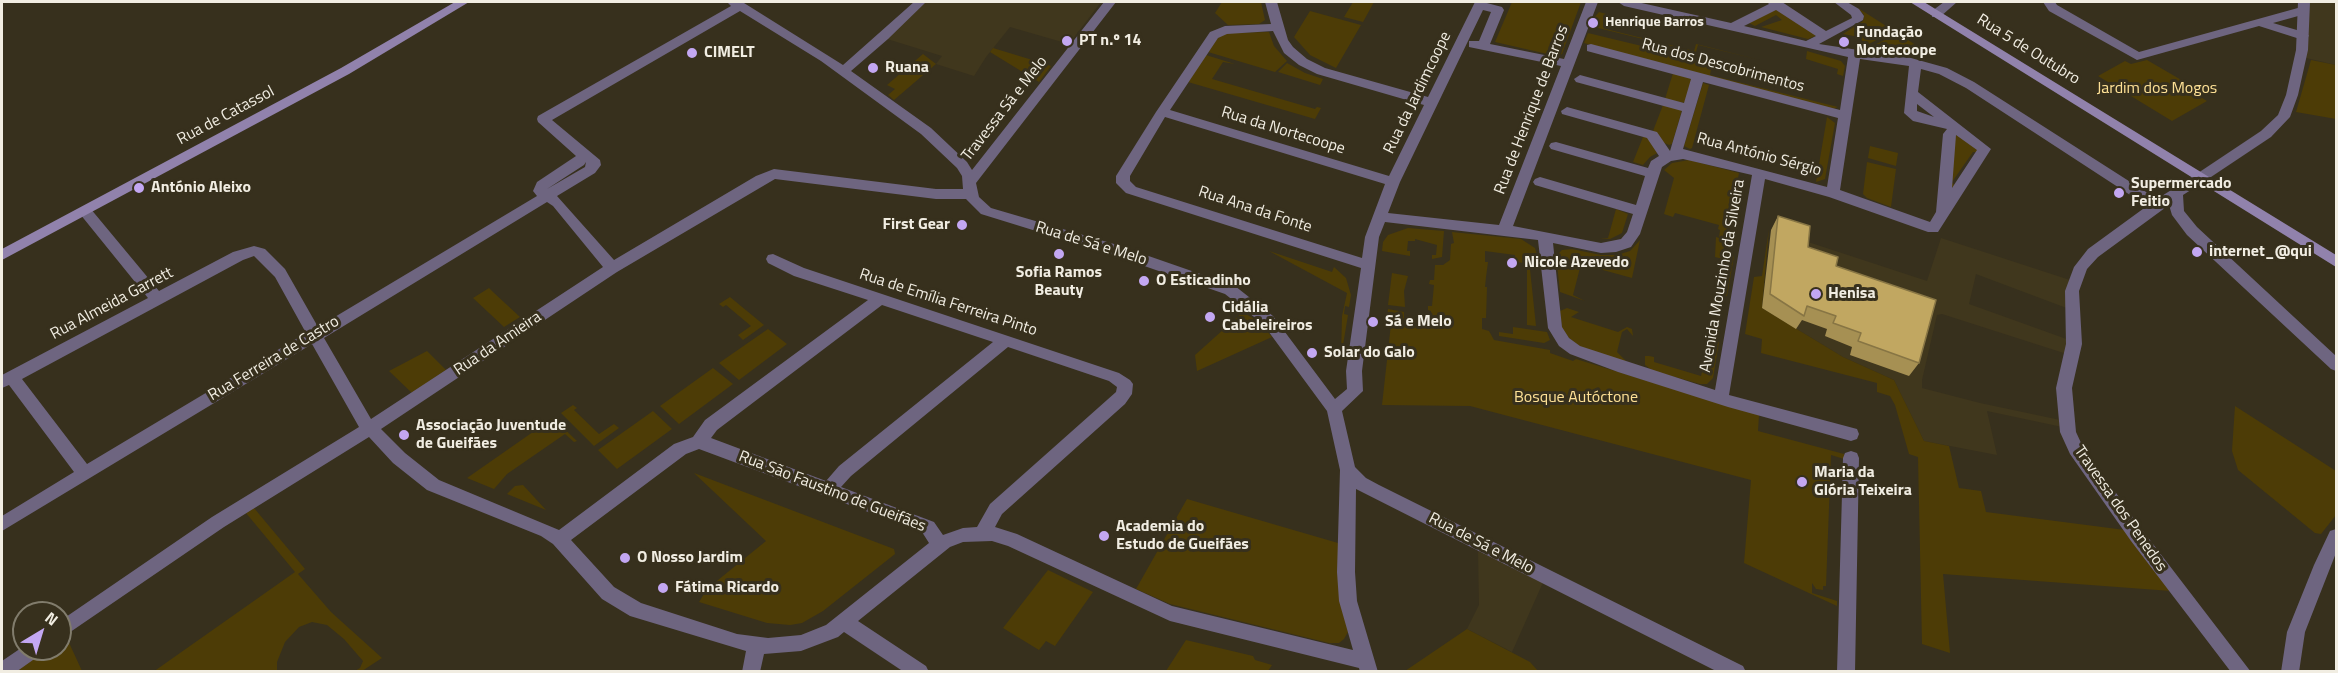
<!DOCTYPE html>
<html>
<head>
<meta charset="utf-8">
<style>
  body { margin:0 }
  #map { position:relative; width:2338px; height:673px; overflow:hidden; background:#37301d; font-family:"Titillium Web",sans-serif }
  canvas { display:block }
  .frame { position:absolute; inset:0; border:3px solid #f1ede2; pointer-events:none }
  .north { position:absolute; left:12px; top:601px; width:60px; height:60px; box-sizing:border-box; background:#37301d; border:2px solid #817c6c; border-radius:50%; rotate:38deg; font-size:16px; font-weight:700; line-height:24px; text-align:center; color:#f1ede2 }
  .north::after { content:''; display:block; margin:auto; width:21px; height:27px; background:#c3a7f2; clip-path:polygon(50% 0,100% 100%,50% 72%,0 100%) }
</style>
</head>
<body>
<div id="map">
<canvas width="2338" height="673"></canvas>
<div class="frame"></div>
<div class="north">N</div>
</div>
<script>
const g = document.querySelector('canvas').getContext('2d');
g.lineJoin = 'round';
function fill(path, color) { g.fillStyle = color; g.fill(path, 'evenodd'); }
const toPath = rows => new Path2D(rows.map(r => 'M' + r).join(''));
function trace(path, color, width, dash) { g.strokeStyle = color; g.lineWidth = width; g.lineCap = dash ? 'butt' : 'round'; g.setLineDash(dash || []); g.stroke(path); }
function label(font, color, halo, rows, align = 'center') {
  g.font = font + ' "Titillium Web",sans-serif'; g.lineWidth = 6; g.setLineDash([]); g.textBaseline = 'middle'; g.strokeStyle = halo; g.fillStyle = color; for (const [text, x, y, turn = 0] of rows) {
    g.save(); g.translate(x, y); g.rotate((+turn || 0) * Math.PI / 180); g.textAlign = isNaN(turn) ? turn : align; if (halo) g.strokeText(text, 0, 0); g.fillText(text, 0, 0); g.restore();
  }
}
const built = toPath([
  [922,2,1101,2,1069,44,1010,27,986,57,974,76,936,64,942,56,884,38],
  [2306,2,2336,2,2336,65,2302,57,2308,11],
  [1941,238,2073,281,2072,310,1976,274,1969,304,2072,341,2070,355,1942,314,1937,315,1922,380,1922,388,1980,403,2065,421,2067,428,1987,411,1997,455,1924,441,1894,380,1843,357,1762,308,1802,240,1927,281],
  [1478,551,1545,578,1512,652,1467,629,1479,605]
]);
const green = toPath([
  [1222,2,1261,2,1265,20,1259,24,1228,25,1215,13],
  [1353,2,1374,2,1363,22,1344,17],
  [1512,2,1581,2,1562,54,1556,56,1495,42],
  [1858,8,1894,31,1861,48,1864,43,1859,37,1843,34,1863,21,1864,15],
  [1775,9,1815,34,1815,36,1808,39,1761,27,1782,20,1776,15,1755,26,1749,23],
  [1310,11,1361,25,1336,68,1310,55,1294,37],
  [1599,12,1610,15,1606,29,1694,51,1696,44,1760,60,1698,45,1696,52,1590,26,1593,26,1593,19],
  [1269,32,1274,46,1287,61,1275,72,1208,52,1219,36,1229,33],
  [1588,33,1712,63,1710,75,1838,107,1833,109,1584,43],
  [1898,34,1916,45,1910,57,1865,49],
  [993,48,1039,62,1051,66,1039,82,990,52],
  [1807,51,1841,61,1845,66,1843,76,1837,74,1838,69,1806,59],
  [923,54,936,64,894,100,888,95,895,89,887,85],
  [1206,55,1235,64,1223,62,1212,79,1315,109,1317,107,1321,108,1315,119,1188,82],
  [2147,60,2190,85,2184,87,2207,101,2172,121,2098,76,2125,61,2131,64],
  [2311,60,2336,65,2336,119,2296,112],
  [1287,63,1305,73,1323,79,1320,85,1278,72],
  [1673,73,1692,79,1685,103,1665,99],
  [1703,83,1709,85,1692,148,1690,149,1684,146],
  [1663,105,1682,110,1672,144,1669,145,1662,142,1653,131],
  [1827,117,1835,123,1825,179,1816,182],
  [1957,135,1965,137,1980,150,1979,152,1973,152,1952,182,1955,186,1950,192,1954,137],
  [1643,137,1649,137,1659,152,1650,157,1643,165,1633,162],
  [1870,146,1898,153,1896,166,1868,158],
  [1689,160,1739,173,1724,249,1734,256,1727,296,1717,293,1723,259,1715,257,1716,237,1719,238,1720,230,1718,229,1719,225,1675,213,1673,217,1664,214,1674,178,1664,170,1672,163],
  [1867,162,1896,169,1891,207,1867,198,1863,194],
  [1616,209,1628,214,1622,233,1610,239,1600,238,1608,238],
  [1408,228,1444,231,1442,257,1432,259,1432,255,1436,255,1437,245,1415,239,1415,241,1408,241,1407,251,1410,251,1410,256,1382,251,1383,242,1388,235],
  [1769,229,1762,308,1843,357,1894,380,1924,441,1949,446,1959,488,1981,491,1986,512,2125,530,2171,591,1943,574,1950,653,1922,644,1918,457,1909,454,1895,405,1890,396,1877,392,1877,383,1761,353,1762,339,1745,334,1754,277,1762,276],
  [1452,232,1521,239,1535,248,1538,258,1524,256,1524,263,1515,262,1515,255,1485,251,1485,262,1488,262,1486,277,1485,287,1487,287,1486,318,1482,318,1482,329,1489,331,1494,340,1550,350,1550,353,1573,361,1576,359,1759,415,1758,431,1844,454,1844,459,1831,455,1826,586,1823,586,1823,590,1816,589,1812,583,1812,593,1837,601,1837,606,1744,563,1751,480,1470,406,1382,405,1391,324,1386,323,1388,309,1404,312,1404,318,1430,322,1431,311,1428,310,1428,306,1432,306,1434,285,1429,284,1430,280,1434,280,1435,265,1443,265,1450,260,1451,244,1454,243],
  [1640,240,1632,278,1581,264,1573,295,1585,301,1560,292,1556,256,1562,250,1572,249,1601,255,1617,255,1630,251],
  [1269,251,1332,272,1334,267,1346,278,1351,295,1349,307,1345,306,1344,314,1348,315,1341,357,1342,316,1347,293],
  [1527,260,1529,260,1536,326,1527,325],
  [1392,273,1408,276,1404,291,1405,307,1388,305],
  [489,288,493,292,520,317,504,327,473,298],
  [730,297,764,325,743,340,738,335,751,326,726,305,723,307,719,304],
  [1567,308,1579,312,1571,317,1618,332,1627,327,1632,329,1633,336,1627,329,1622,332,1617,352,1627,362,1582,348,1569,338,1562,328,1560,311],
  [1243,312,1260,323,1272,337,1197,371,1195,355],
  [1513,327,1547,332,1550,340,1544,343,1499,336,1499,332,1513,334],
  [768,329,787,344,739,380,719,363],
  [1711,341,1719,342,1713,378,1707,384,1700,384,1653,371,1645,365,1645,356,1649,356,1654,357,1654,362,1701,376,1702,372,1705,372,1707,362,1704,361],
  [427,351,446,370,412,393,389,371],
  [713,368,733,384,679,424,660,406],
  [573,405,577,408,574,410,599,434,614,424,619,428,594,446,561,413],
  [2235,406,2336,471,2336,515,2321,534,2315,533,2238,470,2232,451],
  [653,411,672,429,617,469,598,450],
  [553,418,577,441,574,442,565,434,507,474,494,489,467,478],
  [694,473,894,549,895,554,823,611,802,623,790,625,767,623,699,602,707,589,766,541],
  [523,485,546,510,507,494,515,486],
  [1187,499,1338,543,1338,570,1348,632,1344,639,1339,643,1329,643,1170,604,1136,589],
  [254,508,305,569,298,574,331,612,382,658,362,671,355,671,360,668,363,661,344,639,327,625,312,622,299,627,285,642,277,662,277,671,153,672,295,572,246,513],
  [1048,570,1093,592,1055,646,1046,641,1039,650,1003,628],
  [1467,629,1530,662,1538,671,1405,671],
  [65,634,82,671,10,672,43,649,60,649,60,637],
  [1186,640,1253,656,1255,660,1272,665,1268,671,1166,671]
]);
const minor = toPath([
  [727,2,744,3,843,65,914,2,926,2,888,39,851,71,931,128,967,162,972,170,1104,2,1116,2,976,183,979,197,991,208,1114,244,1235,286,1273,316,1335,399,1347,389,1346,371,1361,268,1126,193,1116,183,1116,176,1156,112,1210,32,1225,26,1271,24,1265,2,1277,2,1288,40,1293,47,1307,59,1325,68,1428,97,1475,2,1483,2,1502,7,1504,10,1490,44,1564,59,1586,2,1598,2,1513,226,1601,243,1621,239,1627,232,1633,214,1535,185,1533,182,1535,179,1540,177,1636,205,1645,176,1551,149,1549,146,1551,143,1556,142,1648,168,1651,161,1659,156,1647,138,1562,114,1561,111,1567,107,1657,132,1670,151,1682,111,1576,82,1574,79,1580,75,1684,103,1691,79,1587,51,1587,45,1591,44,1840,110,1848,57,1624,6,1618,2,1637,2,1731,23,1769,4,1767,2,1782,2,1826,31,1852,18,1851,15,1834,2,1847,2,1859,9,1864,16,1863,20,1819,44,1911,58,1947,68,1974,82,2157,199,2195,175,2205,175,2207,178,2205,181,2183,195,2184,211,2197,227,2336,356,2336,371,2331,369,2187,235,2172,215,2169,205,2098,257,2087,269,2079,291,2082,344,2072,388,2076,432,2082,445,2143,531,2251,672,2231,672,2131,541,2070,454,2060,432,2056,388,2066,344,2065,291,2074,267,2088,249,2147,206,1966,88,1939,74,1921,69,1918,92,1991,149,1938,232,1928,232,1829,197,1765,179,1729,395,1857,429,1859,434,1857,439,1851,441,1728,407,1618,372,1570,354,1559,346,1548,328,1538,240,1385,222,1379,237,1362,371,1363,391,1342,411,1355,467,1366,478,1379,485,1743,666,1746,672,1718,672,1356,489,1355,572,1357,601,1378,672,1360,672,1359,668,1170,621,1008,546,992,541,963,542,950,547,858,621,926,666,929,672,904,672,844,632,838,637,801,651,764,654,760,672,742,672,746,651,630,616,602,599,553,544,541,536,427,490,393,463,369,437,224,527,60,639,60,621,212,517,359,427,312,344,2,531,2,516,74,472,9,385,2,388,2,375,148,298,80,214,78,211,80,208,90,208,159,291,233,252,254,246,265,249,285,269,318,327,537,196,533,191,537,182,576,156,538,122,537,119,538,116,731,6,727,2],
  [1483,10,1491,12,1479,41,1469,41,1469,47,1561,66,1499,225,1388,213,1400,182,1483,10],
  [1776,10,1816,36,1806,41,1744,26,1776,10],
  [740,11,821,61,921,134,957,168,962,176,963,189,936,189,774,169,756,176,614,260,557,196,595,173,601,165,600,160,552,120,740,11],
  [1273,31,1284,53,1299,65,1317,74,1424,105,1389,176,1170,110,1218,38,1227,34,1273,31],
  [1860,59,1909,66,1904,113,1913,121,1947,129,1943,134,1936,212,1930,222,1840,190,1860,59],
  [1703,82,1838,118,1827,187,1683,149,1703,82],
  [1917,104,1934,117,1917,111,1917,104],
  [1165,117,1385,184,1365,237,1362,258,1136,187,1130,181,1130,176,1165,117],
  [1956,135,1977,150,1952,188,1956,135],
  [1683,159,1752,175,1715,390,1580,346,1569,338,1562,327,1553,243,1601,253,1616,252,1631,247,1640,234,1662,167,1671,161,1683,159],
  [586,162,585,167,547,189,584,165,586,162],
  [775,179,936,199,966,199,981,214,1104,252,1225,294,1263,324,1327,411,1340,470,1337,572,1339,601,1353,650,1172,606,1017,534,995,527,1002,514,1125,404,1132,394,1133,384,1130,380,1119,373,804,268,773,254,768,255,766,259,768,263,794,276,868,300,705,420,693,437,674,444,559,530,439,480,405,453,381,429,617,272,775,179],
  [547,202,553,206,603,267,371,419,324,338,547,202],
  [254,256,275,277,306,333,87,464,22,379,243,260,254,256],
  [882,305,993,342,839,466,826,481,711,438,717,430,882,305],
  [1008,347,1109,381,1117,387,1116,392,990,504,977,527,963,528,943,535,934,522,841,487,851,476,1008,347],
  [699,449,922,532,929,543,826,625,801,635,768,638,737,634,641,603,614,587,571,540,686,454,699,449],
  [1944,2,1957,2,1940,17,1932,17,1932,11,1944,2],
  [2043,2,2055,2,2057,5,2139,52,2305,6,2309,7,2309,13,2273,23,2307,33,2309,36,2303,40,2259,26,2137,60,2049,11,2043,2],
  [1851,451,1857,453,1859,458,1855,672,1837,672,1843,458,1845,453,1851,451],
  [2336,529,2336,553,2305,632,2299,672,2281,672,2287,632,2314,565,2330,531,2336,529],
  [24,646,24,649,43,649,40,655,16,672,2,672,2,661,24,646]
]);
const tertiary = toPath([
  [2298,2,2310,2,2308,50,2298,95,2290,117,2271,137,2205,181,2195,181,2193,178,2195,175,2261,131,2278,115,2286,95,2296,50,2298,2]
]);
const secondary = toPath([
  [455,2,469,2,349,74,2,260,2,249,341,68,455,2],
  [1910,2,1924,2,2336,255,2336,267,1910,2]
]);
const wall = toPath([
  [1778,216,1919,363,1909,376,1850,355,1852,347,1825,336,1827,329,1802,320,1796,329,1762,308,1771,230]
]);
const building = toPath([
  [1778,216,1810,226,1808,247,1838,257,1836,266,1936,300,1919,363,1858,341,1861,333,1833,323,1836,316,1807,306,1804,316,1770,294,1778,216]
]);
const markers = [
  [1593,23,6,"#c3a7f2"],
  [1067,41,6,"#c3a7f2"],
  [1844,42,6,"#c3a7f2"],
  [692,53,6,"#c3a7f2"],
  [873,68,6,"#c3a7f2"],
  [139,188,6,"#c3a7f2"],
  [2119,193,6,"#c3a7f2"],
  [962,225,6,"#c3a7f2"],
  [2197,252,6,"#c3a7f2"],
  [1059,254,6,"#c3a7f2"],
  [1512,263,6,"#c3a7f2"],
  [1144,281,6,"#c3a7f2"],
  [1816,294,6,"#c3a7f2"],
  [1210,317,6,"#c3a7f2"],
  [1373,322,6,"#c3a7f2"],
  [1312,353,6,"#c3a7f2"],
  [404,435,6,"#c3a7f2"],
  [1802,482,6,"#c3a7f2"],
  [1104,536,6,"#c3a7f2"],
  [625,558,6,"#c3a7f2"],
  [663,588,6,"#c3a7f2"]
];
const farPoinames = [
  ["Henrique Barros",1605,23]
];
const poiNames = [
  ["Fundação",1856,33],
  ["Nortecoope",1856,51],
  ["PT n.º 14",1079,41],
  ["CIMELT",704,53],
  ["Ruana",885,68],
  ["Supermercado",2131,184],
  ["Feitio",2131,202],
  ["António Aleixo",151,188],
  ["First Gear",950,225,"right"],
  ["internet_@qui",2209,252],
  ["Nicole Azevedo",1524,263],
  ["Sofia Ramos",1059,273,"center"],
  ["Beauty",1059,291,"center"],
  ["O Esticadinho",1156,281],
  ["Henisa",1828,294],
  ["Cidália",1222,308],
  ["Cabeleireiros",1222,326],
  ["Sá e Melo",1385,322],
  ["Solar do Galo",1324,353],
  ["Associação Juventude",416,426],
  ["de Gueifães",416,444],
  ["Maria da",1814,473],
  ["Glória Teixeira",1814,491],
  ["Academia do",1116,527],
  ["Estudo de Gueifães",1116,545],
  ["O Nosso Jardim",637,558],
  ["Fátima Ricardo",675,588]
];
const streetNames = [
  ["Rua 5 de Outubro",2028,50,32],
  ["Rua dos Descobrimentos",1723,66,15],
  ["Rua da Jardimcoope",1418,93,-64],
  ["Travessa Sá e Melo",1005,109,-52],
  ["Rua de Henrique de Barros",1532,110,-69],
  ["Rua de Catassol",226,116,-28],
  ["Rua da Nortecoope",1283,131,17],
  ["Rua António Sérgio",1759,155,15],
  ["Rua Ana da Fonte",1255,210,18],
  ["Rua de Sá e Melo",1091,244,17],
  ["Avenida Mouzinho da Silveira",1723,276,-80],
  ["Rua de Emília Ferreira Pinto",948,303,18],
  ["Rua Almeida Garrett",112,304,-28],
  ["Rua da Amieira",498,344,-34],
  ["Rua Ferreira de Castro",274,359,-31],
  ["Rua São Faustino de Gueifães",832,492,21],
  ["Travessa dos Penedos",2120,509,55],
  ["Rua de Sá e Melo",1481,544,27]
];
const parkNames = [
  ["Jardim dos Mogos",2157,89],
  ["Bosque Autóctone",1576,398]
];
fill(built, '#40371d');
fill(green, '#4d3c06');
fill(minor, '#6e6580');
fill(tertiary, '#6e6580');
fill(secondary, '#9182ac');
fill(wall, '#a69053');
fill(building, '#c1a761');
trace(building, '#877544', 1.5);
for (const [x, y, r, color] of markers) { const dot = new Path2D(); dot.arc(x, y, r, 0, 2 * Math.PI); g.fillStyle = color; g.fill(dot); trace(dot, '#37301d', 2); }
label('bold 14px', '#f1ede2', '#37301d', farPoinames, 'left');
label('bold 16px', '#f1ede2', '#37301d', poiNames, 'left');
label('16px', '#f1ede2', '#37301d', streetNames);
label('16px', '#fee196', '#37301d', parkNames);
</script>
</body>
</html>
